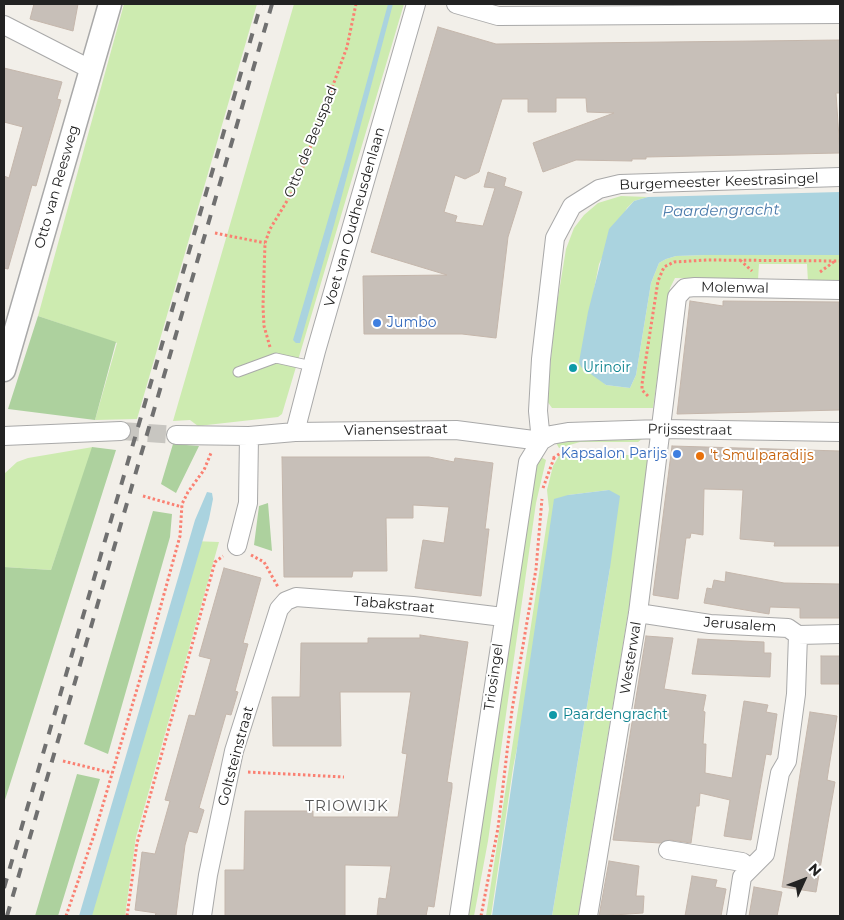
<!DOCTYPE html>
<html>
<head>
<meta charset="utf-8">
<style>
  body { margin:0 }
  #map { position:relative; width:844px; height:920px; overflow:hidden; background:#f2efe9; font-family:Montserrat,sans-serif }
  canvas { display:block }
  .frame { position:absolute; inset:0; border:5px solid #222; pointer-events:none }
  .north { position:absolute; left:779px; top:855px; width:50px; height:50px; -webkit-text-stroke:4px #fff; paint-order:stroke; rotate:47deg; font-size:14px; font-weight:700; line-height:20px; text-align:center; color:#222 }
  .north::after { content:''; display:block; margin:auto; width:18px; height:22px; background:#222; clip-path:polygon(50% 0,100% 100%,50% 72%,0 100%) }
</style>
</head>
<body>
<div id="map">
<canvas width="844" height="920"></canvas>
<div class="frame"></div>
<div class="north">N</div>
</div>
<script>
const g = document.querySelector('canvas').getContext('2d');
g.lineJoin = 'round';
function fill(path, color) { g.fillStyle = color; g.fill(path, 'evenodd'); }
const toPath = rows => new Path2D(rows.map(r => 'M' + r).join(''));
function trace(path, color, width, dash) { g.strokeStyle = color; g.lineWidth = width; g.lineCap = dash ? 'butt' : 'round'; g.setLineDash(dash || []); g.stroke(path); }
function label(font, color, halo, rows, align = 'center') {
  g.font = font + ' Montserrat,sans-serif'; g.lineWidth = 4; g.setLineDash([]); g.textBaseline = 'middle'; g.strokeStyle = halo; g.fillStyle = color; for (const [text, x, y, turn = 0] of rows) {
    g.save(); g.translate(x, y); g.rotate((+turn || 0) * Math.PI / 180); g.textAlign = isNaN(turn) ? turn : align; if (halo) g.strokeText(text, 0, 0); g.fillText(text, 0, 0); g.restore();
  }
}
const grass = toPath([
  [124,4,257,4,137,419,95,420,117,343,38,316],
  [294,4,404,4,282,414,278,417,198,426,190,420,173,421],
  [621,196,648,197,634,201,627,208,599,264,580,362,606,385,630,388,636,375,651,283,659,263,666,259,676,256,705,255,840,255,840,283,808,282,807,264,759,264,758,280,675,278,670,288,653,408,552,408,547,401,555,316,566,249,574,228,584,215,598,203],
  [647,435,638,442,580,442,559,448,555,441],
  [93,447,51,570,4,567,4,474,17,462,28,458],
  [636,449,646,455,648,461,634,577,578,916,552,916,610,568,609,490,568,495,513,768,491,916,486,916,549,509,547,490,553,466,559,456,572,450,582,450,583,455,635,455],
  [539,456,546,460,536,503,488,841,474,916,465,916,532,478],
  [193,541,219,542,136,837,125,916,80,916]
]);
const forest = toPath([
  [38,316,116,342,95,420,8,409],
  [173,444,199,446,176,493,161,484],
  [92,447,116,450,4,803,4,567,51,570],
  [268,503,272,551,254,545,259,506],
  [153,511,172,514,170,537,108,754,84,744],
  [77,774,100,779,58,916,35,916]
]);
const water = toPath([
  [388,4,393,4,334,225,300,343,296,343,293,340,346,158],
  [840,192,840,255,705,255,676,256,666,259,659,263,651,283,636,375,630,388,606,385,581,367,579,362,588,312,609,229,634,201,648,197],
  [609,490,620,496,610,568,552,916,492,916,554,499,568,495],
  [207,492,212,493,213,499,209,519,92,916,79,916,195,520]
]);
const building = toPath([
  [34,4,78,4,73,31,30,19,34,4],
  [438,27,496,44,840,40,840,93,836,93,840,153,646,157,646,159,632,159,632,161,576,160,543,172,533,143,614,113,587,112,586,98,556,98,556,112,528,112,528,99,502,99,479,172,465,179,455,175,444,212,457,216,455,222,483,226,495,188,484,187,488,172,506,178,504,186,522,192,508,237,496,338,462,334,364,334,363,276,447,275,371,252,438,27],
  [4,68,62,82,57,99,61,100,42,165,36,186,32,185,8,269,4,268,4,176,9,178,23,127,4,122,4,68],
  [690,301,723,306,723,301,839,302,840,410,677,414,690,301],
  [672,446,840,451,840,546,774,546,775,542,740,539,743,490,704,489,703,535,691,533,690,538,686,538,678,599,653,595,672,446],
  [282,457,429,457,454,462,455,458,493,463,485,529,489,529,481,596,415,588,423,540,444,543,449,507,413,505,413,518,386,518,387,571,353,571,352,577,284,577,282,457],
  [224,568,261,578,243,643,248,644,235,691,238,692,231,715,226,714,199,808,204,810,197,833,189,831,185,845,176,916,155,916,156,913,135,910,142,852,155,854,170,801,165,800,189,715,195,716,211,659,199,656,224,568],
  [726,572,784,583,840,584,840,618,800,618,800,608,770,607,769,614,704,603,707,588,712,589,714,580,725,582,726,572],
  [420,635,468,642,447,782,452,783,452,788,434,907,428,906,426,916,377,916,379,898,386,899,391,866,345,865,345,916,225,916,225,870,244,870,245,811,313,811,313,817,398,817,407,754,402,753,411,692,340,692,341,746,273,746,272,697,300,697,301,643,368,643,368,638,420,638,420,635],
  [646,636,673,638,664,689,706,695,703,711,705,712,703,744,706,744,705,773,732,778,744,701,768,705,766,712,777,714,771,755,766,754,751,840,724,836,730,800,700,793,699,806,696,806,691,843,670,840,660,843,613,840,646,636],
  [698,639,764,642,764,653,771,653,770,677,692,674,698,639],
  [821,656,840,656,840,684,821,684,821,656],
  [810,712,837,716,827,780,835,782,816,892,782,887,810,712],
  [609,861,639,866,636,896,644,896,643,913,599,916,609,861],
  [692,876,717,880,715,887,726,889,721,916,685,916,692,876],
  [754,887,782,892,777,916,749,916,754,887]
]);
const minorTunnel = toPath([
  [121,431,176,435]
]);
const path = toPath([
  [215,233,265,243],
  [740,260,752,271],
  [820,272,835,261],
  [270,347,264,326,263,306,265,243,270,229,296,186,347,47,356,4],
  [648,396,642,390,642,384,658,281,664,267,674,262,707,260,840,261],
  [553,458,564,451],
  [543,488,554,458],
  [143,496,182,507],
  [251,555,264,562,278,587],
  [63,761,112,773],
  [248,772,344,777],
  [66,916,94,835,150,645,180,536,182,504,188,492,204,470,211,453],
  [127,916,137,843,215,562,223,556],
  [481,916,498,828,512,710,536,569,542,499]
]);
const service = toPath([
  [238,372,276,358,312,366]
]);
const minor = toPath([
  [456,4,498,16,840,14],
  [4,25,92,70],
  [295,432,316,351,416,4],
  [176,435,249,436,295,432,456,430,541,441],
  [4,436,121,431],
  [541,441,538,411,541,359,555,238,572,206,599,189,620,184,840,177],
  [237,546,248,503,249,436],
  [638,613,710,624,788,628,798,635,840,634],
  [668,850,742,862,750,868],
  [202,916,208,875,234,751,279,609,286,601,296,597,413,606,503,617],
  [459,916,528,462,541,441,551,435,568,432,661,429,840,432],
  [588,916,638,613,677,297,685,288,695,287,840,290],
  [736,916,742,877,765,854,780,773,787,761,796,694,798,635]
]);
const tertiary = toPath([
  [4,370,110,4]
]);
const rail = toPath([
  [4,888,261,4],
  [7,916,272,4]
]);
const markers = [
  [377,323,5,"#3f7fe0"],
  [573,368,5,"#0f9aa8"],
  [677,454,5,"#3f7fe0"],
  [700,456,5,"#e8710a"],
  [553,715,5,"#0f9aa8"]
];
const streetNames = [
  ["Otto de Beuspad",311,142,-68],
  ["Burgemeester Keestrasingel",719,182,-2],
  ["Otto van Reesweg",57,187,-74],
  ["Voet van Oudheusdenlaan",355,217,-74],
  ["Molenwal",735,288,1],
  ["Vianensestraat",396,430,-1],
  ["Prijssestraat",690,430,1],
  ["Tabakstraat",394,605,5],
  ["Jerusalem",740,625,4],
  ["Westerwal",631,658,-81],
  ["Triosingel",494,677,-82],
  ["Goltsteinstraat",236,756,-75]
];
const shopNames = [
  ["Jumbo",387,323],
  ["Kapsalon Parijs",667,454,"right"]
];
const cultureNames = [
  ["Urinoir",583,368],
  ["Paardengracht",563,715]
];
const foodNames = [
  ["'t Smulparadijs",710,456]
];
const waterNames = [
  ["Paardengracht",721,211,-1]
];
const neighbourhoodNames = [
  ["TRIOWIJK",347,807]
];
fill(grass, '#cdebb0');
fill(forest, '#add19e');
fill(water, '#aad3df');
fill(building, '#c7bfb8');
trace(building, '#c4b6ab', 1);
trace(minorTunnel, '#c8c6c1', 18, [18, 9]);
trace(service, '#a9a9a9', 11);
trace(minor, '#a9a9a9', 20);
trace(tertiary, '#a9a9a9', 25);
trace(path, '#fa8072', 3, [2.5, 2.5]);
trace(service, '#fff', 9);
trace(minor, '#fff', 18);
trace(tertiary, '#fff', 22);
trace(rail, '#707070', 4, [10, 10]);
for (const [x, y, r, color] of markers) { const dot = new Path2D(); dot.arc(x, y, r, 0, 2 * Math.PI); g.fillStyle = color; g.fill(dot); trace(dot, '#fff', 2); }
label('14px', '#222', '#fff', streetNames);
label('14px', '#366cbe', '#fff', shopNames, 'left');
label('14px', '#0d838f', '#fff', cultureNames, 'left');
label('14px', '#c56008', '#fff', foodNames, 'left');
label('italic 15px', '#4a7aab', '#fff', waterNames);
g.letterSpacing = '1px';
label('15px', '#555', '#fff', neighbourhoodNames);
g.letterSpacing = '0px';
</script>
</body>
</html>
